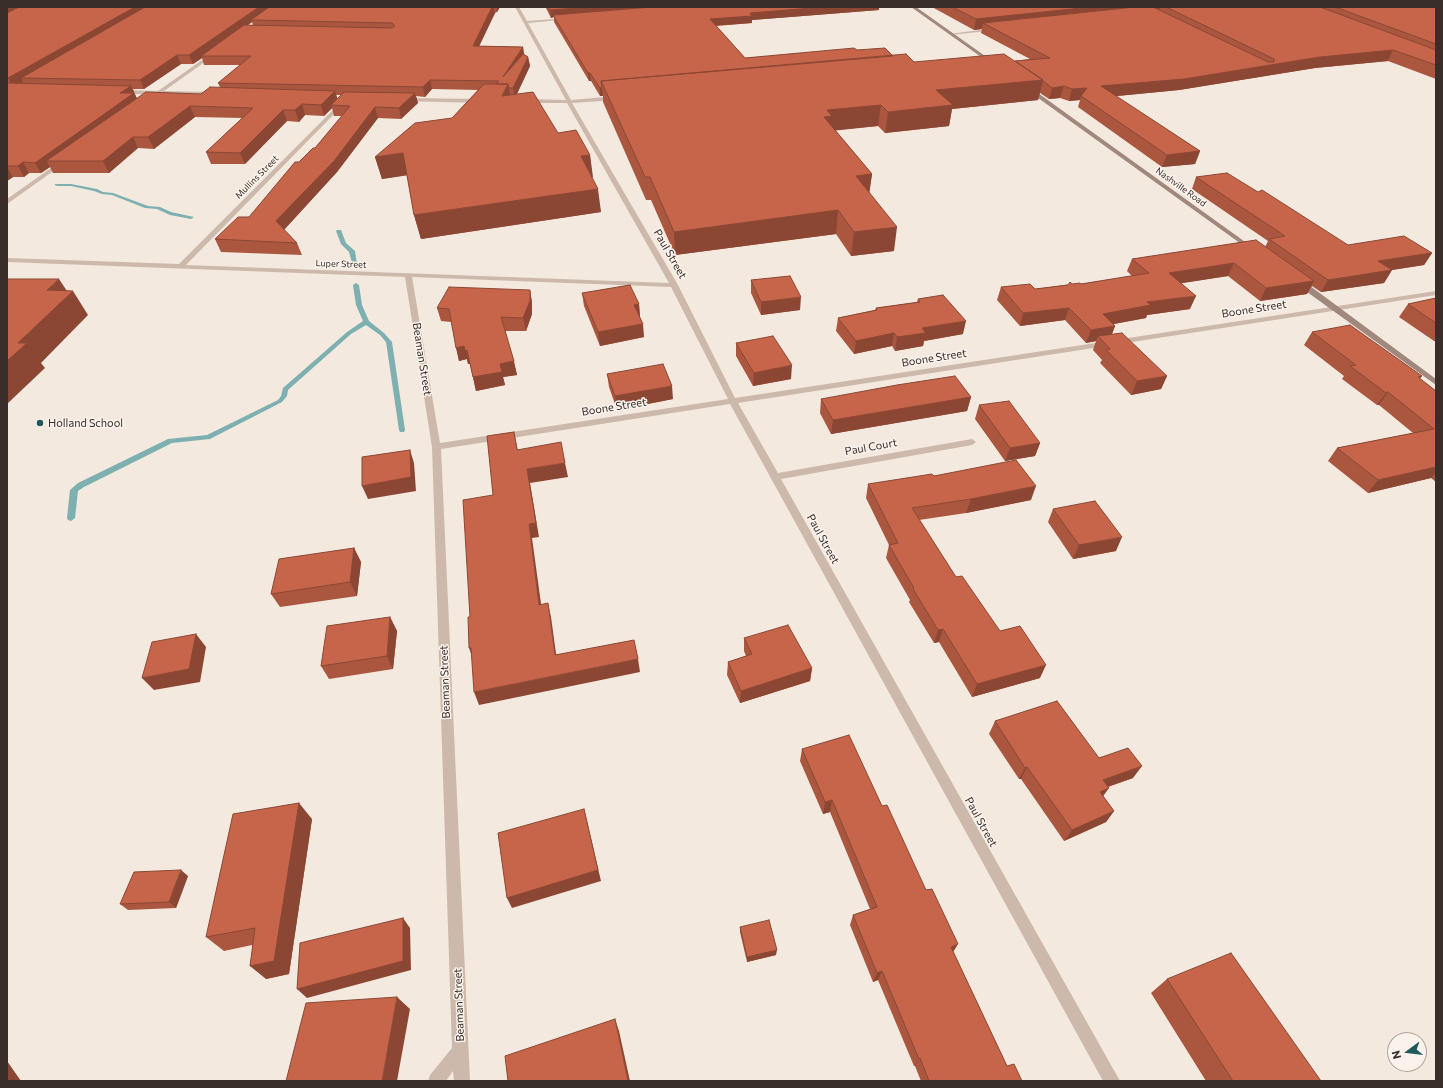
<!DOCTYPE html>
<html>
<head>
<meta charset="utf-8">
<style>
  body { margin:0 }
  #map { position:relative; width:1443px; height:1088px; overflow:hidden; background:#f3e9df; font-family:Commissioner,sans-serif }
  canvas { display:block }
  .frame { position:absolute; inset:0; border:8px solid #392e2a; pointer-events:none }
  .north { position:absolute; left:1387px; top:1032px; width:40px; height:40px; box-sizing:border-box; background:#faf3ec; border:1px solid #ada49e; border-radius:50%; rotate:255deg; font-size:11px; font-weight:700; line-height:16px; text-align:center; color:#392e2a }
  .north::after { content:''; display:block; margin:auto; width:14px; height:18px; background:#1f595c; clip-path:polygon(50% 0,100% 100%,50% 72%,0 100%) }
</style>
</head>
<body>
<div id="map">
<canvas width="1443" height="1088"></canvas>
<div class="frame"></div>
<div class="north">N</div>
</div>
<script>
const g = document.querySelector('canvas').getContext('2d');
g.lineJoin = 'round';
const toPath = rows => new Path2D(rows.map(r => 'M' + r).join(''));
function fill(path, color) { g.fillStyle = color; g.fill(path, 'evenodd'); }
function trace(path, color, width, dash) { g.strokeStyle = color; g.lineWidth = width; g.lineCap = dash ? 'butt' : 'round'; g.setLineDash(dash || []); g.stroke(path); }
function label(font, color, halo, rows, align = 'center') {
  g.font = font + ' Commissioner,sans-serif'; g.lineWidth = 3; g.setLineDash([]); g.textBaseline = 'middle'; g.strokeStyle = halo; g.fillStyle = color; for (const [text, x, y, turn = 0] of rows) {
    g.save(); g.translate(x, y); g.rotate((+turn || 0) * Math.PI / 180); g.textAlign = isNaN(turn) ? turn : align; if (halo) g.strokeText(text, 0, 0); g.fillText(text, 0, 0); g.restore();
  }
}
const stream = toPath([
  [55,184,71,184,97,189,103,192,113,193,148,206,160,207,171,212,194,217,191,219,170,215,157,209,145,208,112,195,102,194,94,191,71,186,57,186,55,185,55,184],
  [337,230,341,230,346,243,355,251,357,264,352,263,349,252,341,244,336,231,337,230],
  [356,283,359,285,362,305,369,321,384,333,392,342,405,430,404,432,400,432,399,430,386,342,380,335,366,325,351,334,288,390,287,396,282,402,210,439,172,443,84,487,78,491,75,518,71,521,68,520,67,518,70,490,78,483,168,439,207,435,278,400,281,396,283,388,347,332,363,321,356,305,353,285,356,283]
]);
const street = toPath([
  [515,7,519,7,527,21,568,18,570,19,528,23,571,100,616,96,619,98,616,100,572,103,678,285,735,398,1436,291,1436,295,738,403,778,473,972,439,976,442,972,445,781,479,1120,1081,1103,1081,730,404,441,449,470,1081,454,1081,453,1071,446,1081,428,1081,430,1075,452,1048,432,447,405,277,7,262,7,258,179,264,342,101,344,102,344,104,186,265,669,283,567,103,526,103,523,101,526,99,566,100,515,7],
  [412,277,671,287,728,399,440,443,412,277],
  [995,28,997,30,951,35,949,34,995,28],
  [212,53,216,54,164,91,214,92,217,94,216,95,120,94,117,92,120,90,158,91,212,53],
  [404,98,482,99,485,101,482,103,402,101,401,100,404,98],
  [61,161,66,162,7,204,7,199,61,161]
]);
const secondary = toPath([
  [911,7,916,7,995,63,991,64,911,7],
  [1027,88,1031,88,1255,249,1255,251,1251,251,1027,90,1027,88],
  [1296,280,1302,280,1436,379,1436,385,1296,284,1296,280]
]);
const wall = toPath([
  [7,7,500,7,497,12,495,13,479,46,523,47,524,54,528,57,530,66,517,94,558,133,590,155,592,177,601,212,421,239,414,215,407,175,382,179,375,157,452,118,478,90,432,89,425,97,416,96,418,103,401,119,378,118,337,172,284,230,297,243,302,255,221,252,215,239,249,217,299,162,315,148,342,116,334,116,332,108,324,116,305,115,299,122,287,121,245,164,211,164,206,152,242,118,195,117,154,149,138,148,109,173,53,173,50,167,41,173,29,173,24,177,13,177,7,181],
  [252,22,253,25,248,25],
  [202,58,204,65,240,65,218,83,220,87,201,94,137,99,133,89,144,89,181,64,193,64],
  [336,95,342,95,338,99],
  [542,7,879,7,879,10,752,20,752,23,716,26,745,58,857,50,893,55,914,62,1015,61,1030,59,981,33,982,29,974,30,932,7,1436,7,1436,79,1388,61,1315,68,1179,90,1116,96,1200,151,1195,164,1162,167,1078,107,1080,100,1069,101,1060,98,1049,99,1040,93,1038,100,952,109,949,126,885,133,878,126,835,130,872,174,869,192,894,251,851,256,836,234,675,255,651,200,646,200,603,102,603,96,600,96,591,81,589,81,554,22,554,17,551,18,546,8,543,8],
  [1196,177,1348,245,1432,253,1424,265,1392,270,1384,283,1321,292,1312,286,1307,294,1260,301,1228,276,1181,283,1190,309,1147,315,1146,318,1113,324,1115,326,1112,334,1167,376,1161,389,1131,395,1100,363,1102,360,1093,350,1096,341,1086,343,1065,320,1020,326,997,300,1001,287,1035,289,1072,284,1081,284,1132,276,1127,271,1132,259,1265,247,1268,241,1192,189],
  [751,280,800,310,761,315,751,293],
  [530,290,532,303,532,314,526,331,505,331,517,375,503,377,505,385,476,391,470,364,468,364,467,359,459,361,451,322,441,321,437,308],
  [582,293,639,304,640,317,644,337,600,346,584,306],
  [1436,298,1436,341,1434,341,1399,317,1408,304],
  [918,299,963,334,924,341,923,346,895,351,892,346,854,354,836,331,838,318,875,310,876,308,917,302],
  [1312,332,1422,376,1420,379,1436,391,1436,482,1431,478,1368,493,1328,461,1337,448,1413,433,1379,405,1377,405,1342,379,1344,376,1304,345],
  [736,343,791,379,753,386,736,356],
  [607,374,673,399,617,410,609,387],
  [971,397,967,411,831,434,820,413,821,399],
  [979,405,1040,443,1035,456,1005,461,975,419],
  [934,476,1031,500,966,513,919,520,956,577,1000,631,1040,678,972,697,939,642,934,643,909,602,910,600,886,558,889,545,866,498,868,484],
  [1053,509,1116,551,1073,559,1048,522],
  [354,548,361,562,357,596,280,607,271,594],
  [390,617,397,631,393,669,329,679,321,666],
  [744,638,812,668,810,681,740,703,727,675,728,662,746,656,744,651],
  [995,721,1099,758,1133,778,1108,787,1103,796,1114,811,1106,822,1064,841,1021,779,1019,779,989,734],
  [802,749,882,806,953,952,1007,1066,1022,1081,921,1081,915,1066,914,1066,878,980,873,982,850,925,853,915,870,909,830,812,823,814,800,761],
  [312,819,289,974,266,979,252,945,224,951,206,937],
  [188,876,176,908,128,910,120,904],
  [740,927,776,955,747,962,740,932],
  [1167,979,1321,1081,1206,1081,1151,993]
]);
const shadedWall = toPath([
  [7,7,29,7,7,17],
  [135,7,153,7,21,78,23,82,14,88,8,78],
  [259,7,273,7,251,20,252,22,205,56,201,56,202,58,193,64,189,55],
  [492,7,494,7,495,13,475,55,473,46],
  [496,7,500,7,497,12],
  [593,7,684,7,553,15,554,17,551,18,550,10],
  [824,7,879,7,879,10,752,20,752,23,710,26,710,19,750,13],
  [1091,7,1161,7,1160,9,992,28,983,23,982,29,974,30,976,19],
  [523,47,524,56,503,77],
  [1393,50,1388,61,1315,68,1179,90,1097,98,1101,86,1320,57],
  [177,55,181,64,144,89,140,80],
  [528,57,530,66,515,98,513,88],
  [588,73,590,73,591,81,589,81],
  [430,80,432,89,425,97,423,87],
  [1043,80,1038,100,952,109,949,126,885,133,888,112,936,90],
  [508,84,512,105,502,96],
  [131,86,139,103,46,161,50,167,41,173,35,163,120,93],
  [1064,86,1060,98,1049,99,1052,88],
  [602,87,603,96,600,96,600,88],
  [1087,88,1081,96,1080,100,1069,101,1072,89],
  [335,91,338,101,331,105,332,108,324,116,321,105],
  [415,93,418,103,401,119,399,108],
  [302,104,305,115,299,122,295,110],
  [881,105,878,126,831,131,824,117,827,110],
  [190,106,195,117,154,149,148,137],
  [375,107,378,118,337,172,281,233,276,221],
  [283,110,287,121,245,164,240,153],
  [133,137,138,148,109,173,103,161],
  [1200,151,1195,164,1162,167,1167,155],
  [403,153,409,175,382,179,375,157],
  [590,155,593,177,584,178,581,156],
  [23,162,29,173,24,177,18,166],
  [7,167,13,177,7,181],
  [872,174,869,196,856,176],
  [598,189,601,212,421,239,414,215],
  [838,210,836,234,675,255,674,232],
  [897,227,894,251,851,256,854,232],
  [1432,253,1424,265,1385,271,1392,270,1384,283,1321,292,1328,280,1378,261],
  [1234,263,1228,276,1164,286,1169,273],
  [59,279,69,294,73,291,88,315,41,363,45,368,7,404,7,361,18,343,47,290],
  [1314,281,1307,294,1260,301,1266,288],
  [530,290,532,303,532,314,526,331,523,318],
  [1196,296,1190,309,1147,315,1146,318,1098,327,1103,314,1147,302],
  [801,297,800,310,761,315,761,302],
  [639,304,640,317,634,305],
  [1069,308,1065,320,1020,326,1023,313],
  [966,321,963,334,924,341,923,346,895,351,897,337,922,328],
  [643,324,644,337,600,346,598,332],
  [1115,326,1110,339,1098,336,1096,341,1086,343,1091,330],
  [894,333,892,346,854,354,856,341],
  [464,346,467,350,470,364,468,364,467,359,459,361,456,348],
  [514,361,517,375,503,377,505,385,476,391,473,377,500,364],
  [792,365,791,379,753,386,754,373],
  [1167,376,1161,389,1131,395,1137,381],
  [672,386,673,399,617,410,615,396],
  [1388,392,1379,405,1377,405,1386,393],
  [971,397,967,411,831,434,833,420],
  [514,432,517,446,520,464,517,450],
  [1040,443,1035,456,1005,461,1010,448],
  [410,450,414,463,416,491,368,499,362,486],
  [565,463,568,477,530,483,539,537,532,538,543,618,539,605,529,524,527,469],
  [1436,467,1436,473,1431,478,1368,493,1378,480],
  [1036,486,1031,500,966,513,971,499],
  [1122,537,1116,551,1073,559,1079,545],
  [354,548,361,562,357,596,350,582],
  [548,603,551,617,558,668,555,655],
  [390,617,397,631,393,669,387,656],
  [943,629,939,642,934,643,938,630],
  [196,634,206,647,200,682,154,690,142,678],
  [469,648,471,648,474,662],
  [638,659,640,672,479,705,474,692],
  [1046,665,1040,678,972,697,977,684],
  [812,668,810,681,740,703,741,691],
  [1142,766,1133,778,1095,791,1103,780],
  [1027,767,1021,779,1019,779,1025,768],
  [1109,788,1101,799,1100,792],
  [832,800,830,812,823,814,825,802],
  [299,803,312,819,289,974,266,979,250,966],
  [584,809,601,881,512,908,507,898],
  [1114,811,1106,822,1064,841,1072,830],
  [181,870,188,876,176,908,169,902],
  [403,918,410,928,411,970,307,998,297,989],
  [958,944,952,954,951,947],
  [777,950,776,955,747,962,747,957],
  [882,971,878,980,873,982,877,973],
  [397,997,410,1009,397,1081,382,1081],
  [615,1019,619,1031,630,1081,628,1081],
  [920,1058,915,1066,914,1066,919,1059],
  [7,1061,21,1081,7,1081]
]);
const building = toPath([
  [19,7,135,7,8,78,7,78,7,13,19,7],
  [145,7,259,7,189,55,177,55,140,80,21,78,145,7],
  [269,7,492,7,473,46,523,47,503,77,523,54,528,57,513,88,509,88,508,84,496,84,499,81,430,80,423,87,218,83,251,56,201,56,244,25,392,28,395,26,392,23,251,20,269,7],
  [548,7,593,7,550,10,548,7],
  [652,7,824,7,750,13,752,16,710,19,745,58,854,48,857,50,885,48,893,56,601,81,602,87,600,88,590,73,588,73,553,15,652,7],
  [952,7,1091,7,976,19,952,7],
  [1135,7,1153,7,1268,62,1274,62,1274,59,1166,7,1320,7,1436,50,1436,65,1393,50,1320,57,1184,79,1101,86,1200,151,1167,155,1081,96,1087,88,1072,89,1064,86,1052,88,1043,81,1043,80,1015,61,1050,58,983,23,1135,7],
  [1335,7,1436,7,1436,44,1335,7],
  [906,54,914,62,1004,54,1043,80,936,90,953,105,888,112,881,105,827,110,832,116,824,117,872,174,856,176,897,227,854,232,838,210,674,232,650,177,645,177,601,81,906,54],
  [7,83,131,86,120,93,134,93,35,163,23,162,18,166,7,166,7,83],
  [484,84,508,84,502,96,533,92,558,133,576,130,590,155,581,156,598,189,414,215,403,153,375,157,415,123,452,118,484,84],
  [210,87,335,91,321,105,302,104,295,110,283,110,240,153,206,152,253,108,190,106,148,137,133,137,103,161,46,161,146,92,201,94,210,87],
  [344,92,415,93,399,108,375,107,334,161,276,221,297,243,215,239,238,217,249,217,295,162,299,162,313,148,315,148,350,106,331,105,344,92],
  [1227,173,1258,192,1262,190,1348,245,1404,236,1432,253,1378,261,1392,270,1328,280,1269,239,1285,236,1196,177,1227,173],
  [1256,240,1314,281,1266,288,1234,263,1169,273,1196,296,1147,302,1151,305,1103,314,1115,326,1091,330,1069,308,1023,313,1001,287,1030,284,1035,289,1068,285,1070,282,1072,284,1080,283,1081,284,1149,273,1132,259,1256,240],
  [790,276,801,297,761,302,751,280,790,276],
  [7,279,59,279,47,290,73,291,18,343,27,343,7,361,7,279],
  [630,285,639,304,634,305,643,324,598,332,582,293,630,285],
  [449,287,530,290,530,301,523,318,501,317,514,361,500,364,502,372,473,377,467,350,465,351,464,346,456,348,449,309,437,308,449,287],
  [943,295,966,321,922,328,926,333,897,337,894,333,856,341,838,318,877,310,876,308,920,302,918,299,943,295],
  [1436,298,1436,323,1408,304,1436,298],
  [1350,325,1422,376,1418,377,1436,391,1436,467,1378,480,1337,448,1434,429,1388,392,1386,393,1350,366,1356,365,1312,332,1350,325],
  [1122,333,1167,376,1137,381,1106,350,1110,349,1098,336,1122,333],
  [773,336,792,365,754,373,736,343,773,336],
  [663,364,672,386,615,396,607,374,663,364],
  [955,376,971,397,833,420,821,399,897,385,955,376],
  [1009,401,1040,443,1010,448,979,405,1009,401],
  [514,432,517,450,561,442,565,463,527,469,536,523,529,524,539,605,548,603,555,655,634,640,638,659,474,692,471,648,469,648,468,617,470,617,463,500,493,495,487,436,514,432],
  [410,450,411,477,362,486,362,457,410,450],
  [1016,460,1036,486,971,499,912,508,956,577,962,576,1000,631,1020,626,1046,665,977,684,943,629,938,630,913,589,914,588,889,545,898,543,868,484,932,474,934,476,1016,460],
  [1095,501,1122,537,1079,545,1053,509,1095,501],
  [354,548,350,582,271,594,279,559,354,548],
  [390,617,387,656,321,666,327,626,390,617],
  [788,625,812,668,741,691,728,662,752,654,744,638,788,625],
  [196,634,189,669,142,678,152,642,196,634],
  [1057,701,1099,758,1128,748,1142,766,1103,780,1109,788,1100,792,1114,811,1072,830,1027,767,1025,768,995,721,1057,701],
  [849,735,882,806,887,805,926,890,932,889,958,944,951,947,1007,1066,1014,1064,1022,1081,929,1081,920,1058,919,1059,882,971,877,973,853,915,877,907,832,800,825,802,802,749,849,735],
  [299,803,274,961,250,966,255,928,206,937,233,814,299,803],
  [584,809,598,870,507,898,498,833,584,809],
  [181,870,169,902,120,904,134,872,181,870],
  [403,918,403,961,297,989,300,943,403,918],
  [769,920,777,950,747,957,740,927,769,920],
  [1231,953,1321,1081,1233,1081,1167,979,1231,953],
  [397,997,382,1081,286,1081,306,1003,397,997],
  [615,1019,628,1081,508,1081,505,1056,615,1019]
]);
const markers = [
  [40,423,4,"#1f595c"]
];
const farStreetnames = [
  ["Mullins Street",257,177,-45],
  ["Nashville Road",1181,187,36],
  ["Luper Street",341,264,2]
];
const streetNames = [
  ["Paul Street",670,254,60],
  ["Boone Street",1254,309,-9],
  ["Boone Street",934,358,-9],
  ["Beaman Street",422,359,81],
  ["Boone Street",614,407,-9],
  ["Paul Court",871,447,-10],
  ["Paul Street",823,539,61],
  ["Beaman Street",445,682,-92],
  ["Paul Street",981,822,61],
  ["Beaman Street",459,1005,-92]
];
const poiNames = [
  ["Holland School",48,423]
];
fill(stream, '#7eb0b1');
fill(street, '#ccb9ab');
fill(secondary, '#a0887c');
fill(wall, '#ab5740');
fill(shadedWall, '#8b4734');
fill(building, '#c7654a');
trace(building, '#8b4734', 1);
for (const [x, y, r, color] of markers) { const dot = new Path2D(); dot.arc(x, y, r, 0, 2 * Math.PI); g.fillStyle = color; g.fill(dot); trace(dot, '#faf3ec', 1.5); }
label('9px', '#392e2a', '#faf3ec', farStreetnames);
label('11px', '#392e2a', '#faf3ec', streetNames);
label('11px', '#392e2a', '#faf3ec', poiNames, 'left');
</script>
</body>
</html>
